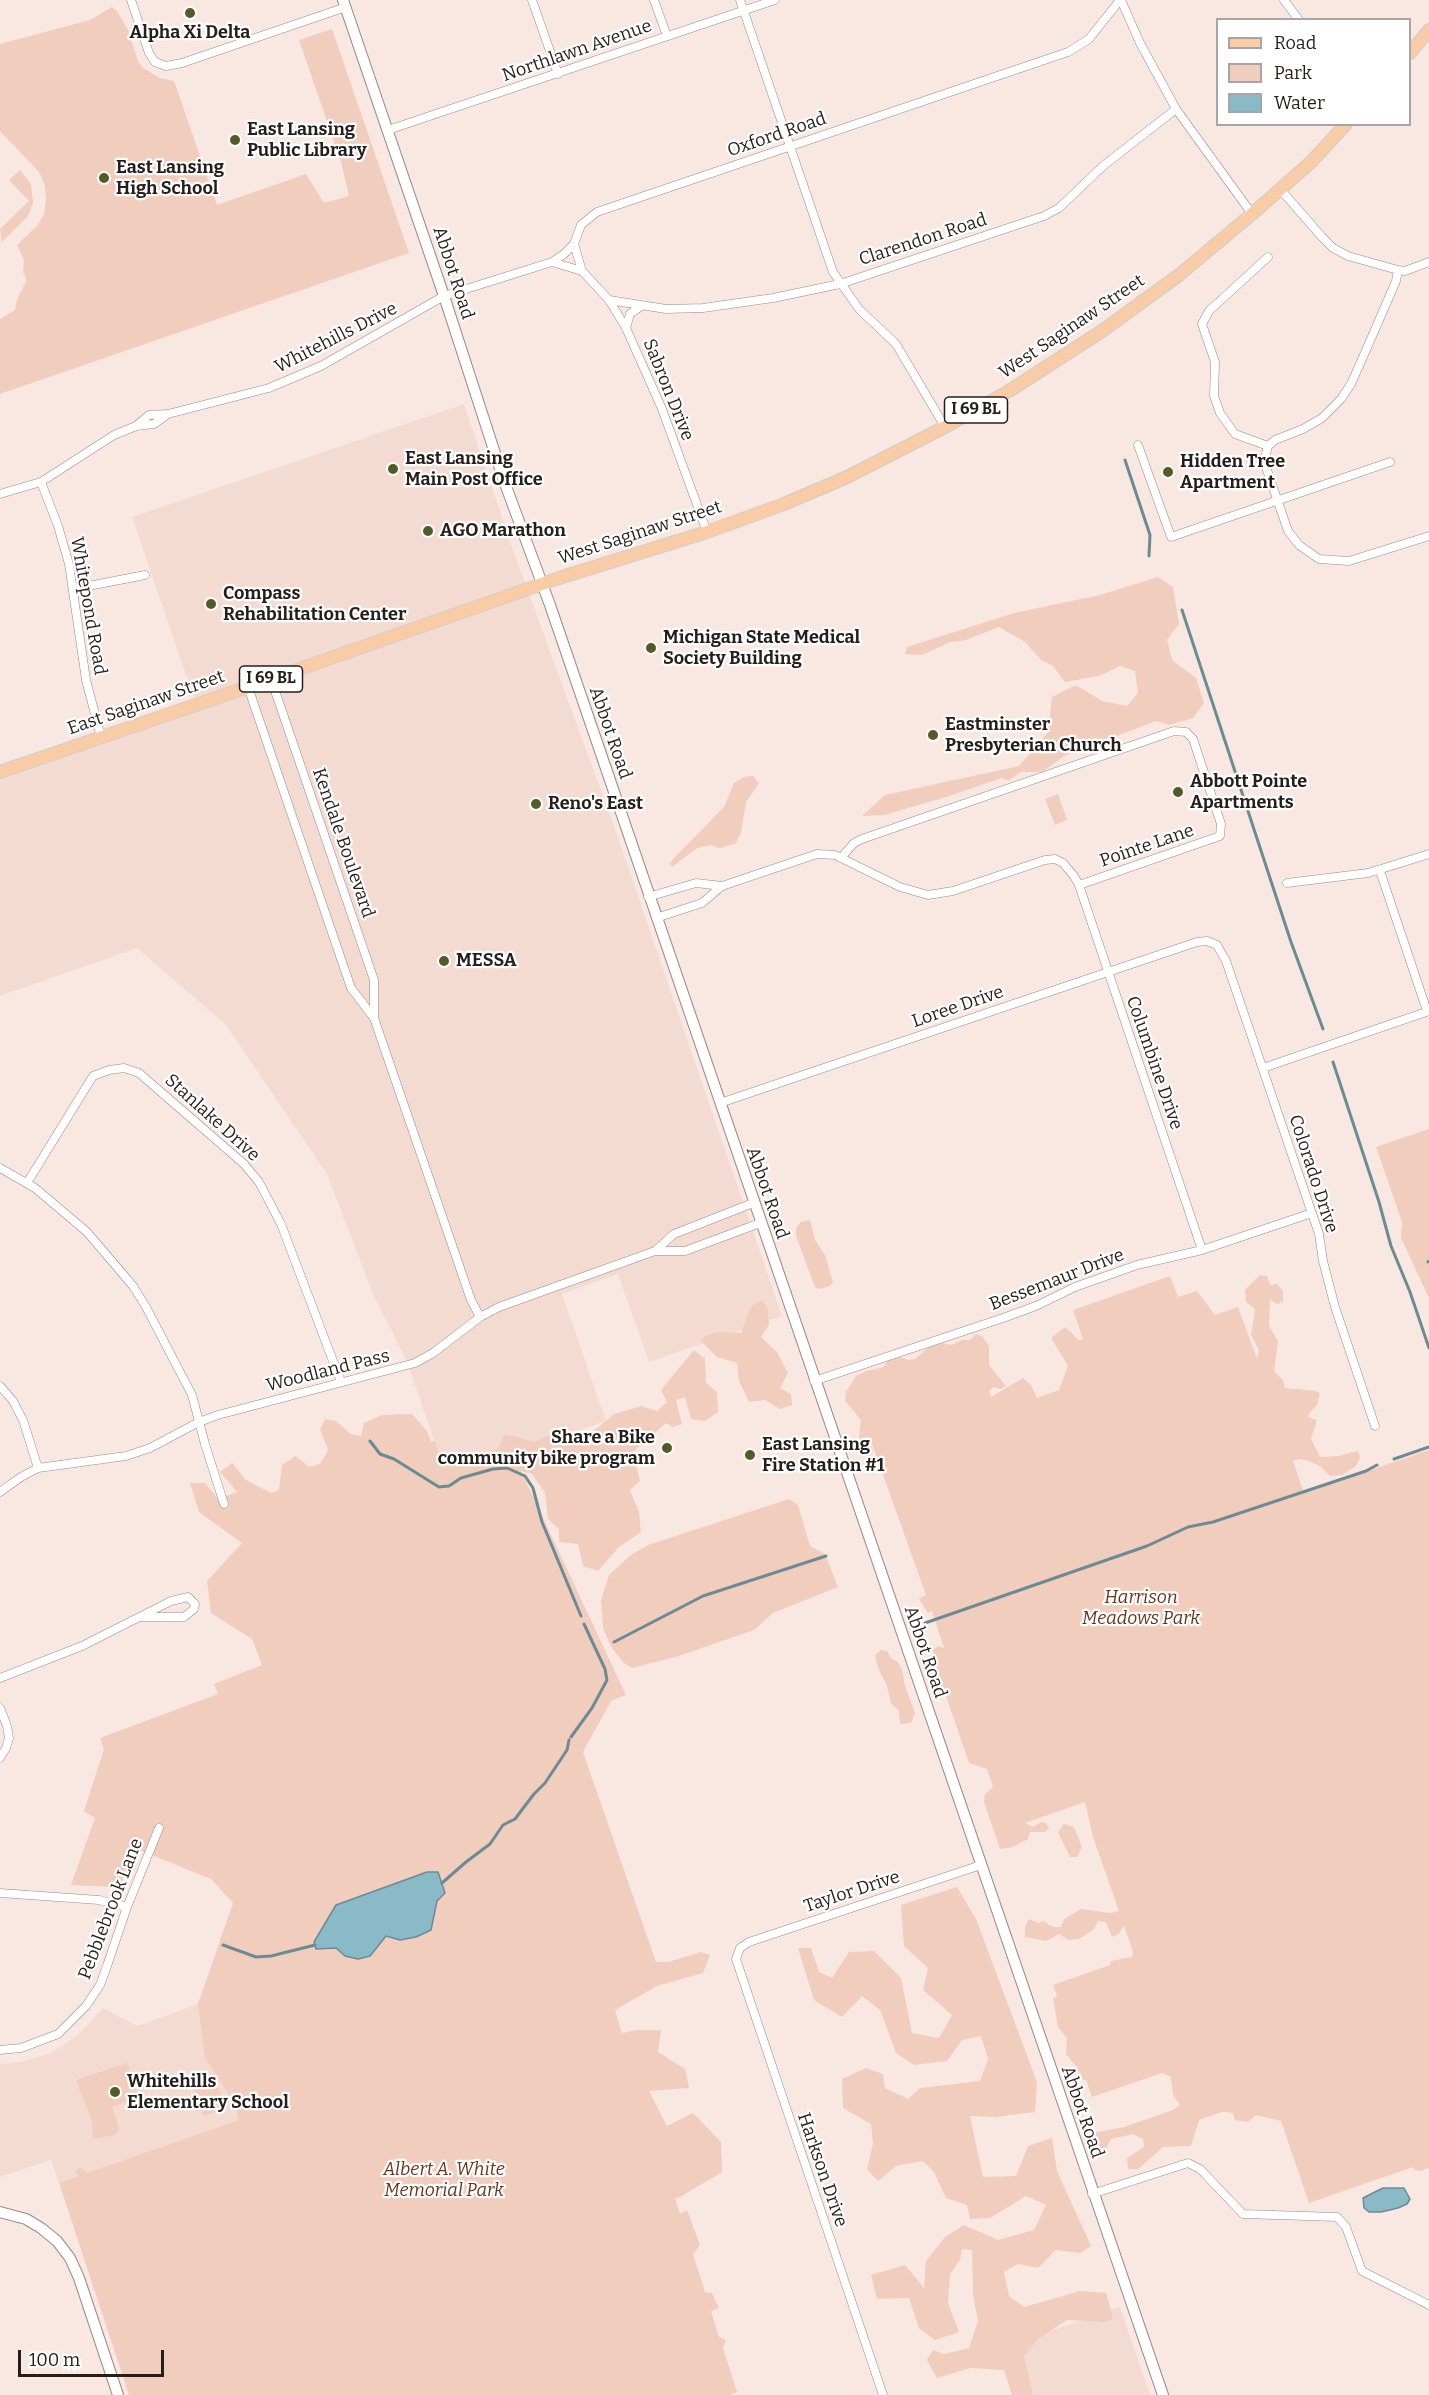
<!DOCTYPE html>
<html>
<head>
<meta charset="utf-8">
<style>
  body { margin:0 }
  #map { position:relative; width:1429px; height:2395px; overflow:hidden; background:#f9e8e1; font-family:Bitter,serif }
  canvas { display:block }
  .legend { position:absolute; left:1216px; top:18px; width:195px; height:108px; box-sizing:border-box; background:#fff; border:2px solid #a8a5a4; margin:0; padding:8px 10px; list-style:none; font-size:18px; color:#251f1c }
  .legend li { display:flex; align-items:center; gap:12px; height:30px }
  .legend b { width:30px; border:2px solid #a8a5a4 }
  .scale { position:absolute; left:18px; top:2350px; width:146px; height:27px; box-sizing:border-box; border:3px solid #251f1c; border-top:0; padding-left:8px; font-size:18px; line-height:21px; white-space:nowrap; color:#251f1c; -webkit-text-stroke:4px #fff; paint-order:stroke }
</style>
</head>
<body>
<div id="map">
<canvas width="1429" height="2395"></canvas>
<ul class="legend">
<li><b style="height:8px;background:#f8cca7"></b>Road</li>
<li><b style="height:16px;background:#f1cdbd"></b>Park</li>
<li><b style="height:16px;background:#8ab9c7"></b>Water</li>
</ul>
<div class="scale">100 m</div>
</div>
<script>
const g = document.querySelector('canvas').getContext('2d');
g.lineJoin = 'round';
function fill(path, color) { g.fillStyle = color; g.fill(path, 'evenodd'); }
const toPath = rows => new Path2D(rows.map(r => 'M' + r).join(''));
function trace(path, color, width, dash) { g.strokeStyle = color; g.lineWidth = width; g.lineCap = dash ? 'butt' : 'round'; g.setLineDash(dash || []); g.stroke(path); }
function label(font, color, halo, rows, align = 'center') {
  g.font = font + ' Bitter,serif'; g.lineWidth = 4.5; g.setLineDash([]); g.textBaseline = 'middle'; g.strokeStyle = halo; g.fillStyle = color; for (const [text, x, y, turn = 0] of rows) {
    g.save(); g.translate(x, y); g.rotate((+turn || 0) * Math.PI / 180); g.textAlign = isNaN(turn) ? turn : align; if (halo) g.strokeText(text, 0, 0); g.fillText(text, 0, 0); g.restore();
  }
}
const built = toPath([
  [464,404,513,550,614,826,782,1316,649,1362,618,1274,562,1294,606,1421,447,1477,406,1359,373,1294,327,1174,226,1025,137,948,0,996,0,766,194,699,132,517],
  [198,2004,240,2120,59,2183,51,2160,0,2177,0,2064,20,2062,51,2053,79,2034,103,2008,137,2026],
  [1120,2307,1150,2395,1023,2395,1006,2346]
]);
const green = toPath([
  [112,7,117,11,128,30,138,61,143,68,160,78,174,81,217,205,306,174,324,203,349,196,341,162,299,40,332,29,409,253,0,394,0,319,15,310,17,299,26,282,26,277,23,272,24,260,17,245,37,226,44,214,46,200,45,186,39,172,0,131,0,44,90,20],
  [20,170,31,184,33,203,28,216,2,242,0,229,29,201,9,180],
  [1158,577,1173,587,1179,624,1167,640,1172,660,1196,678,1204,703,1193,718,1169,725,1156,721,1064,756,1042,772,1021,772,1008,781,1002,778,943,798,884,815,862,816,885,795,1019,766,1048,732,1052,697,1076,685,1102,701,1127,706,1138,693,1135,671,1120,666,1099,676,1065,682,1053,666,1041,660,1025,642,999,627,963,641,950,642,922,655,905,654,907,647,1014,613,1100,595],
  [753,776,759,783,746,802,741,833,735,844,720,848,710,845,697,848,672,867,670,864,673,859,724,807,734,783,744,777],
  [1058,794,1067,820,1055,825,1045,799],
  [1429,1129,1429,1298,1401,1238,1402,1222,1376,1147],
  [810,1220,815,1240,825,1255,833,1282,830,1286,820,1289,816,1288,813,1282,796,1236,796,1228,801,1222],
  [1260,1275,1267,1276,1270,1285,1277,1284,1283,1291,1283,1301,1278,1304,1270,1300,1269,1326,1278,1341,1274,1371,1283,1380,1285,1388,1317,1391,1320,1394,1317,1405,1310,1412,1308,1417,1317,1420,1311,1439,1320,1457,1338,1456,1358,1451,1360,1458,1356,1466,1342,1475,1330,1476,1321,1467,1309,1461,1300,1459,1293,1461,1304,1493,1429,1450,1429,2168,1420,2171,1414,2170,1413,2167,1309,2203,1281,2121,1256,2115,1248,2122,1235,2120,1233,2113,1222,2112,1199,2120,1191,2146,1163,2147,1138,2169,1128,2169,1127,2158,1144,2147,1143,2139,1133,2134,1111,2139,1103,2154,1091,2154,1086,2145,1088,2134,1124,2127,1173,2110,1180,2105,1173,2095,1171,2077,1162,2073,1092,2097,1086,2080,1081,2079,1077,2067,1066,2054,1067,2038,1058,2027,1053,1999,1057,1996,1053,1985,1110,1965,1111,1961,1132,1957,1133,1952,1124,1925,1119,1934,1112,1937,1106,1922,1098,1921,1094,1929,1079,1939,1068,1940,1059,1934,1046,1941,1025,1937,1025,1927,1029,1919,1039,1923,1043,1921,1053,1927,1061,1927,1064,1919,1081,1909,1110,1913,1119,1911,1093,1837,1085,1802,1025,1823,1033,1827,1041,1822,1046,1823,1049,1828,1045,1832,1030,1832,1028,1839,1012,1847,1000,1849,984,1802,985,1794,993,1787,987,1769,969,1763,933,1658,933,1650,938,1646,944,1648,932,1611,928,1613,919,1599,926,1595,872,1444,870,1444,873,1451,870,1457,865,1455,859,1437,861,1420,845,1401,846,1392,856,1376,866,1371,884,1367,887,1361,900,1357,908,1360,915,1359,929,1347,942,1343,952,1345,962,1340,970,1340,976,1334,982,1336,989,1346,989,1365,1006,1386,1001,1389,993,1387,989,1391,991,1397,1023,1378,1031,1385,1037,1398,1059,1390,1068,1366,1051,1338,1065,1327,1079,1340,1083,1339,1073,1310,1170,1276,1178,1297,1197,1291,1215,1315,1238,1307,1257,1359,1259,1350,1251,1335,1255,1309,1246,1302,1245,1290],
  [762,1300,768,1309,769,1325,761,1337,777,1352,788,1373,780,1388,791,1394,792,1405,780,1409,765,1400,749,1402,739,1381,737,1363,717,1357,701,1341,705,1336,718,1332,741,1333,751,1306],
  [694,1350,705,1359,706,1383,717,1392,718,1412,705,1421,691,1419,685,1397,676,1400,682,1424,673,1427,666,1423,633,1452,640,1481,630,1490,639,1512,641,1532,618,1548,598,1571,583,1566,578,1544,559,1542,559,1529,548,1519,545,1493,532,1474,521,1471,626,1695,611,1701,583,1752,656,1962,668,1962,701,1952,710,1955,703,1973,657,1986,615,2010,622,2033,636,2030,661,2030,658,2052,685,2069,689,2088,649,2091,667,2126,693,2113,721,2142,722,2172,680,2197,675,2198,680,2214,687,2210,700,2245,693,2254,705,2292,712,2293,719,2308,711,2311,719,2337,726,2340,723,2348,737,2392,730,2395,129,2395,59,2183,79,2176,75,2172,80,2167,87,2173,239,2120,232,2100,205,2058,198,2004,233,1903,211,1879,137,1849,121,1883,116,1887,71,1885,95,1818,84,1811,104,1749,100,1738,218,1694,214,1684,262,1665,252,1639,211,1613,207,1581,242,1543,199,1512,190,1483,205,1483,218,1499,237,1492,220,1472,232,1463,246,1480,271,1493,279,1490,282,1465,296,1456,309,1467,320,1464,328,1450,320,1429,325,1419,336,1421,351,1434,361,1436,364,1423,382,1415,412,1414,427,1431,431,1442,435,1441,440,1457,454,1461,498,1449,504,1435,515,1436,534,1442,563,1430,582,1441,614,1414,641,1406,657,1411,667,1402,661,1390],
  [789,1499,798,1505,810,1546,825,1554,838,1587,773,1613,754,1630,679,1656,632,1668,624,1663,611,1647,603,1628,601,1600,609,1575,631,1555,648,1545],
  [881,1650,887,1651,892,1659,898,1662,903,1673,904,1683,915,1713,911,1723,900,1724,899,1711,891,1703,887,1686,878,1668,875,1655],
  [1064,1824,1074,1827,1082,1847,1077,1857,1070,1857,1058,1832],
  [957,1887,976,1919,1037,2082,1035,2112,996,2117,970,2116,983,2177,1016,2176,1028,2146,1052,2138,1057,2171,1091,2246,1080,2253,1056,2250,1038,2268,1018,2264,1004,2272,1009,2296,1024,2307,1080,2291,1106,2293,1113,2318,1107,2322,1067,2320,1038,2339,1024,2356,1033,2395,1012,2395,1004,2370,970,2368,937,2378,927,2360,933,2350,944,2354,969,2348,978,2321,973,2295,972,2250,962,2249,960,2260,950,2274,948,2303,959,2332,935,2340,919,2328,909,2298,877,2299,871,2275,905,2265,924,2288,926,2261,945,2237,964,2225,998,2240,1034,2230,1046,2205,1026,2196,990,2218,970,2219,967,2205,946,2198,934,2172,923,2161,896,2166,878,2181,867,2169,873,2144,871,2124,843,2108,842,2079,866,2068,883,2074,885,2088,908,2099,920,2088,980,2081,988,2059,981,2036,962,2040,947,2061,914,2065,896,2053,880,2010,862,1996,842,2017,814,2000,798,1948,811,1948,819,1972,832,1978,849,1952,874,1951,901,1978,912,2033,939,2038,952,2015,923,1990,928,1968,904,1946,901,1905],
  [127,2063,139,2097,112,2107,119,2129,115,2135,93,2139,92,2121,76,2080],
  [214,2078,226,2108,204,2116,193,2086]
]);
const water = toPath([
  [427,1872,438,1872,445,1893,437,1901,431,1930,416,1937,400,1940,386,1936,370,1956,358,1959,345,1956,336,1948,316,1949,314,1942,336,1905,427,1872],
  [1383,2188,1404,2188,1410,2199,1407,2204,1398,2208,1381,2212,1369,2212,1364,2208,1363,2198,1383,2188]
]);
const stream = toPath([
  [1125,460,1150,535,1149,556],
  [1182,610,1291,942,1323,1029],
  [1333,1062,1379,1202,1391,1246,1410,1292,1429,1348],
  [1428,1262,1429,1261],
  [370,1441,380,1454,394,1459,439,1487,449,1486,461,1478,493,1469,507,1468,525,1476,533,1488,542,1522,581,1616],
  [1394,1459,1429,1447],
  [925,1623,1147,1546,1188,1527,1213,1522,1366,1471,1377,1465],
  [614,1642,703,1596,826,1556],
  [571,1737,592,1708,607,1680,605,1669,584,1624],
  [442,1883,466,1862,490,1844,503,1825,515,1819,534,1794,545,1783,567,1750,569,1740],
  [223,1945,256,1957,271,1956,315,1945]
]);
const minor = toPath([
  [131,0,149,53,155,62,166,66,182,63,346,7],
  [532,0,558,74],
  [654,0,667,36],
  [740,0,833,272,859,309,896,344,945,427],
  [1121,0,1140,43,1176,109,1252,214],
  [1284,0,1299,20],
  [388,130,775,0],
  [1281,190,1322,237,1333,248,1348,256,1398,270,1405,271,1429,262],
  [574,244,582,271],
  [1268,257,1209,311,1202,324,1215,362,1214,396,1220,413,1235,434,1268,446],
  [552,262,582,271,609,300,626,328,662,409,707,532],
  [609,300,666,309,703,308,773,298,840,284,1044,216,1059,208,1103,166,1176,109],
  [626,328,630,314,641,306],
  [136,426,154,424,168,414],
  [1138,445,1171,537,1390,462],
  [1268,446,1265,458,1266,467,1288,531,1299,545,1319,559,1349,561,1429,536],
  [1268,446,1275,440,1303,429,1322,418,1341,399,1351,384,1367,348,1396,281,1398,270],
  [41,482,58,526,69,564,86,680,101,737],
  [0,494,41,482,114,435,136,426,149,415,168,414,269,388,321,366,444,296,552,262,564,254,574,244,581,225,597,212,1068,52,1089,39,1120,0],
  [73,589,145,575],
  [271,679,374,980,374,1018],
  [248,687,351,988,374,1018,471,1300,480,1317],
  [841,858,854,843,862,839,1174,731,1186,732,1193,739,1221,824,1220,836,1079,885],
  [1380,871,1427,1011],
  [1287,883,1368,873,1429,854],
  [648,897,696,883,722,886],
  [656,918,702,903,722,886,817,854,835,855,900,887,928,895,953,891,1045,860,1055,859,1063,863,1074,876,1079,885,1202,1250],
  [1263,1068,1429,1011],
  [720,1103,1197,942,1207,941,1217,945,1226,961,1319,1234,1323,1261,1335,1307,1375,1426],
  [0,1168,35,1188,87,1232,133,1286,146,1307,192,1395,205,1444,224,1504],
  [27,1183,93,1076,109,1070,124,1068,139,1073,244,1164,259,1182,281,1224,341,1382],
  [655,1251,674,1234,753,1203],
  [814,1381,1003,1318,1036,1306,1075,1287,1137,1265,1202,1250,1312,1213],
  [0,1386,13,1401,23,1420,38,1468],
  [0,1492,21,1477,38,1468,126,1456,150,1448,199,1422,218,1415,415,1363,433,1353,480,1317,499,1307,655,1251,685,1251,760,1223],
  [0,1678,82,1646,171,1601,188,1597,195,1604,194,1609,184,1617,141,1617],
  [0,1708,7,1726,9,1738,6,1748,0,1758],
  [0,1893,99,1900,127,1907],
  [0,2050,21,2048,58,2034,86,2006,100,1985,107,1966,127,1907,159,1828],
  [1092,2194,1188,2163,1200,2169,1243,2214,1337,2217,1346,2227,1362,2271,1429,2305],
  [883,2395,736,1959,740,1948,749,1942,981,1865]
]);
const secondary = toPath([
  [343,0,444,296,504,481,550,605,1163,2395],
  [0,2212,26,2219,41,2228,57,2241,70,2258,79,2278,118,2395]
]);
const primary = toPath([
  [1410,53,1429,30],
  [0,772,248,687,559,578,707,532,784,504,845,478,945,427,1009,391,1102,331,1179,275,1252,214,1311,162,1346,124]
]);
const markers = [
  [190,13,6,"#545a28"],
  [235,140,6,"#545a28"],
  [104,178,6,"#545a28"],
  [393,469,6,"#545a28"],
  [1168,472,6,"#545a28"],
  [428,531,6,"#545a28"],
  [211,604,6,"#545a28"],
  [651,648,6,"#545a28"],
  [933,735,6,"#545a28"],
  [1178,792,6,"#545a28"],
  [536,804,6,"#545a28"],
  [444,961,6,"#545a28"],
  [667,1448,6,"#545a28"],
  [750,1455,6,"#545a28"],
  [115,2092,6,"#545a28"]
];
const shields = [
  [976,410,63],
  [271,679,63]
];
const shieldNames = [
  ["I 69 BL",976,410],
  ["I 69 BL",271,679]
];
const poiNames = [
  ["Alpha Xi Delta",190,33,"center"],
  ["East Lansing",247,130],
  ["Public Library",247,151],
  ["East Lansing",116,168],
  ["High School",116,189],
  ["East Lansing",405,459],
  ["Main Post Office",405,480],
  ["Hidden Tree",1180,462],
  ["Apartment",1180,483],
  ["AGO Marathon",440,531],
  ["Compass",223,594],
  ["Rehabilitation Center",223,615],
  ["Michigan State Medical",663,638],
  ["Society Building",663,659],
  ["Eastminster",945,725],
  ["Presbyterian Church",945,746],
  ["Abbott Pointe",1190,782],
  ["Apartments",1190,803],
  ["Reno's East",548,804],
  ["MESSA",456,961],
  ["Share a Bike",655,1438,"right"],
  ["community bike program",655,1459,"right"],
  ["East Lansing",762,1445],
  ["Fire Station #1",762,1466],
  ["Whitehills",127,2082],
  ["Elementary School",127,2103]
];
const streetNames = [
  ["Northlawn Avenue",577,51,-19],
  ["Oxford Road",777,135,-19],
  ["Clarendon Road",923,240,-18],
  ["Abbot Road",453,273,72],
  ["West Saginaw Street",1072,327,-34],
  ["Whitehills Drive",336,338,-27],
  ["Sabron Drive",668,390,68],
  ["West Saginaw Street",640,533,-18],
  ["Whitepond Road",88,606,80],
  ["East Saginaw Street",146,703,-19],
  ["Abbot Road",610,733,71],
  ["Kendale Boulevard",343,843,71],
  ["Pointe Lane",1147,846,-19],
  ["Loree Drive",958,1007,-19],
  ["Columbine Drive",1154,1063,71],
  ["Stanlake Drive",212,1118,42],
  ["Colorado Drive",1313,1174,72],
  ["Abbot Road",767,1193,71],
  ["Bessemaur Drive",1057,1280,-21],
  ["Woodland Pass",328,1371,-14],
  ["Abbot Road",925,1652,71],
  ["Taylor Drive",852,1892,-18],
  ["Pebblebrook Lane",111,1909,-69],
  ["Abbot Road",1082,2112,71],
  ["Harkson Drive",822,2170,71]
];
const parkNames = [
  ["Harrison",1141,1598],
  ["Meadows Park",1141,1619],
  ["Albert A. White",444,2170],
  ["Memorial Park",444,2191]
];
fill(built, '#f4dbd1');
fill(green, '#f1cdbd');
fill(water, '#8ab9c7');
trace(water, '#6c8b94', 1.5);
trace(stream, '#6c8b94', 3);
trace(minor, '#9a8b84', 9);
trace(secondary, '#9a8b84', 12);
trace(primary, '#cfcecd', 14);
trace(minor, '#fff', 8);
trace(secondary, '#fff', 10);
trace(primary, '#f8cca7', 12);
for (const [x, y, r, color] of markers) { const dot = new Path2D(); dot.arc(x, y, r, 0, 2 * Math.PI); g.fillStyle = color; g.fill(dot); trace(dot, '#fff', 2); }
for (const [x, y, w] of shields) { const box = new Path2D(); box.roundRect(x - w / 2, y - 13, w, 26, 4.5); g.fillStyle = '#fff'; g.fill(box); trace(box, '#251f1c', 1.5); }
label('bold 16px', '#251f1c', null, shieldNames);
label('bold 18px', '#251f1c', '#fff', poiNames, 'left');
label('18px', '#251f1c', '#fff', streetNames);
label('italic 18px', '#69341c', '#fff', parkNames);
</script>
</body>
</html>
